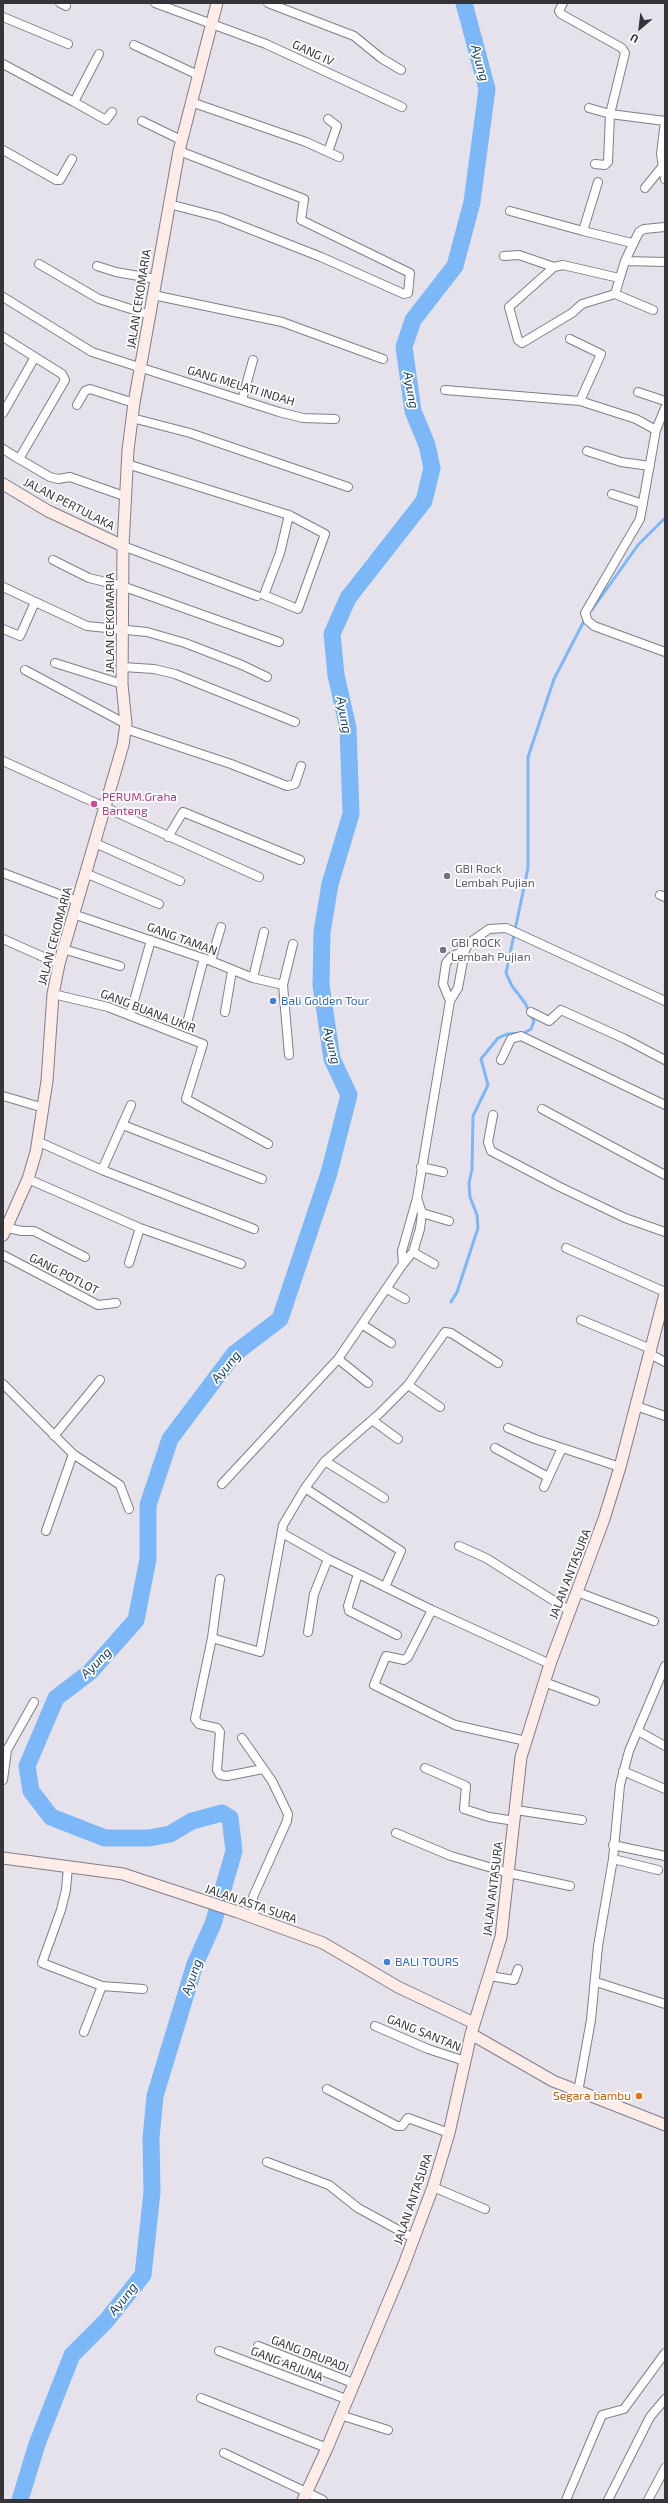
<!DOCTYPE html>
<html>
<head>
<meta charset="utf-8">
<style>
  body { margin:0 }
  #map { position:relative; width:668px; height:2503px; overflow:hidden; background:#e6e2ec; font-family:"Exo 2",sans-serif }
  canvas { display:block }
  .frame { position:absolute; inset:0; border:4px solid #353438; pointer-events:none }
  .north { position:absolute; left:620px; top:8px; width:40px; height:40px; -webkit-text-stroke:3px #fff; paint-order:stroke; rotate:208deg; font-size:11px; font-weight:700; line-height:16px; text-align:center; color:#353438 }
  .north::after { content:''; display:block; margin:auto; width:14px; height:18px; background:#353438; clip-path:polygon(50% 0,100% 100%,50% 72%,0 100%) }
</style>
</head>
<body>
<div id="map">
<canvas width="668" height="2503"></canvas>
<div class="frame"></div>
<div class="north">U</div>
</div>
<script>
const g = document.querySelector('canvas').getContext('2d');
g.lineJoin = 'round';
const toPath = rows => new Path2D(rows.map(r => 'M' + r).join(''));
function trace(path, color, width, dash) { g.strokeStyle = color; g.lineWidth = width; g.lineCap = dash ? 'butt' : 'round'; g.setLineDash(dash || []); g.stroke(path); }
function label(font, color, halo, rows, align = 'center') {
  g.font = font + ' "Exo 2",sans-serif'; g.lineWidth = 3.5; g.setLineDash([]); g.textBaseline = 'middle'; g.strokeStyle = halo; g.fillStyle = color; for (const [text, x, y, turn = 0] of rows) {
    g.save(); g.translate(x, y); g.rotate((+turn || 0) * Math.PI / 180); g.textAlign = isNaN(turn) ? turn : align; if (halo) g.strokeText(text, 0, 0); g.fillText(text, 0, 0); g.restore();
  }
}
const stream = toPath([
  [591,611,638,545,665,518],
  [451,1302,457,1292,478,1228,477,1215,470,1197,469,1183,472,1169,473,1116,488,1085,481,1059,498,1038,507,1034,524,1033,531,1029,534,1021,525,1003,512,986,506,973,528,868,528,757,554,679,585,619]
]);
const river = toPath([
  [20,2500,37,2444,72,2355,106,2321,143,2275,152,2192,151,2138,155,2096,195,1964,213,1924,234,1851,230,1818,222,1813,192,1821,170,1834,149,1838,105,1838,51,1817,31,1791,27,1766,56,1698,90,1672,136,1620,148,1559,148,1505,170,1439,234,1354,280,1319,329,1173,349,1095,332,1059,321,985,322,932,330,884,351,814,348,728,336,675,332,634,348,598,424,501,432,468,427,445,413,411,404,347,413,320,455,266,472,202,487,89,464,3]
]);
const street = toPath([
  [60,3,66,6],
  [155,3,266,44,402,107],
  [268,3,354,36,381,58,401,70],
  [563,3,559,11,561,14,622,48,625,53,610,114,608,162,605,165,595,164],
  [3,17,68,44],
  [134,45,198,75],
  [99,54,74,102,106,120,112,112],
  [3,64,74,102],
  [191,102,306,142,339,157],
  [589,108,610,114,665,121],
  [328,119,337,126,328,152],
  [142,121,181,140],
  [665,121,661,154,665,179],
  [3,150,56,180,60,180,72,159],
  [598,182,583,231,632,243],
  [645,188,662,167],
  [169,204,219,217,321,257,404,294,408,293,410,273,301,220,304,199,179,151],
  [510,211,583,231],
  [504,256,519,255,554,267],
  [625,261,665,262],
  [39,264,99,299,150,315],
  [97,266,116,272,156,279],
  [615,294,582,304,572,313,522,343,518,340,509,307,554,267,563,265,619,278],
  [153,295,282,322,383,359],
  [3,297,92,352,279,412,303,418,335,419],
  [653,310,615,294,625,261,639,232,644,229,665,227],
  [3,337,62,374,65,380,19,459,3,449],
  [570,339,601,354,580,401],
  [445,390,580,401,636,419,656,430,640,519,585,613,588,621,594,626,665,652],
  [638,392,665,401],
  [242,400,253,360],
  [77,405,85,391,90,389,134,403],
  [3,413,35,357],
  [132,418,190,433,348,487],
  [656,430,665,408],
  [587,451,621,462,650,466],
  [19,459,50,477,58,479,70,477,124,496],
  [127,464,289,515,325,534,298,609,264,595,280,553,289,515],
  [612,494,643,504],
  [123,546,257,596],
  [53,560,89,578,122,586,279,642],
  [3,587,87,626,147,632,185,643,242,665,267,677],
  [3,629,20,636,35,602],
  [55,663,122,684],
  [123,667,154,669,175,674,295,722],
  [25,670,126,724],
  [126,729,231,764,287,786,295,784,301,766],
  [3,761,259,877],
  [168,837,183,812,300,860],
  [95,843,180,881],
  [3,873,77,901],
  [85,873,159,904],
  [660,895,665,897],
  [73,914,211,961,253,978,283,985],
  [3,939,59,964],
  [63,949,120,966],
  [211,961,221,927],
  [253,978,264,932],
  [53,994,108,1007,203,1044,186,1099,268,1144],
  [450,1001,443,984,446,963,451,957,465,950],
  [225,1012,232,971],
  [531,1012,549,1021,561,1010,625,1039,665,1060],
  [130,1015,151,940],
  [187,1023,204,958],
  [289,1055,283,985,293,944],
  [501,1060,511,1039,521,1036,665,1105],
  [3,1096,44,1108],
  [542,1109,665,1175],
  [493,1115,488,1142,491,1151,560,1187,625,1218,665,1232],
  [123,1125,262,1179],
  [39,1142,102,1170,254,1229],
  [421,1167,443,1172],
  [102,1170,131,1105],
  [28,1179,140,1228,241,1264],
  [422,1213,449,1221],
  [12,1229,22,1231,34,1231,85,1257],
  [566,1248,665,1292],
  [413,1252,434,1264],
  [3,1255,98,1305,116,1303],
  [129,1263,140,1228],
  [403,1264,413,1252,420,1229,422,1213,417,1198],
  [387,1289,405,1299],
  [581,1320,651,1349],
  [363,1325,391,1343],
  [650,1354,665,1362],
  [338,1359,368,1383],
  [3,1384,73,1454,120,1485,129,1509],
  [408,1385,440,1407],
  [636,1406,665,1416],
  [372,1420,398,1439],
  [508,1428,535,1439,620,1467],
  [54,1436,100,1380],
  [495,1448,548,1477],
  [325,1461,384,1498],
  [222,1484,338,1359,403,1264,402,1251,417,1198,450,1001,458,988,465,950,469,943,489,929,506,928,665,1001],
  [544,1487,562,1448],
  [305,1488,401,1551,385,1587],
  [46,1531,73,1454],
  [282,1533,328,1559,432,1610,550,1664],
  [459,1546,486,1558,570,1611],
  [358,1574,348,1606,349,1611,397,1635],
  [220,1579,212,1638,195,1719,199,1724,217,1728,220,1732,217,1770,220,1775,227,1776,263,1769],
  [577,1592,654,1621],
  [432,1610,408,1657,404,1660,386,1656,374,1685,455,1725,526,1741],
  [308,1632,314,1594,328,1559],
  [212,1638,260,1652,283,1525,305,1488,325,1461,379,1414,408,1385,445,1332,451,1333,498,1363],
  [544,1682,595,1701],
  [638,1731,665,1746],
  [242,1738,272,1781,288,1814,287,1821,253,1897,254,1918],
  [425,1768,466,1786,464,1809,489,1817,515,1821],
  [623,1771,665,1789],
  [3,1780,7,1750,34,1702],
  [516,1810,582,1820],
  [396,1833,451,1856,509,1873,570,1886],
  [613,1845,665,1856],
  [613,1859,658,1870],
  [68,1866,66,1890,61,1910,42,1963,102,1986,143,1989],
  [490,1976,514,1980,518,1969],
  [596,1982,665,2004],
  [375,2026,428,2049,465,2061],
  [84,2032,102,1986],
  [327,2089,397,2126,402,2126,408,2118,449,2133],
  [578,2092,591,2020,598,1946,613,1859,620,1785,629,1751,665,1666],
  [267,2162,329,2185,358,2208,413,2238],
  [433,2187,485,2209],
  [258,2346,353,2383],
  [219,2351,346,2399],
  [201,2398,327,2448],
  [340,2415,388,2430],
  [224,2453,323,2500],
  [566,2500,602,2415,624,2409,665,2353],
  [608,2500,650,2417,665,2399],
  [648,2500,665,2468]
]);
const secondary = toPath([
  [3,484,48,511,123,546],
  [3,1235,28,1179,36,1152,47,1081,53,994,59,964,123,745,126,724,122,684,123,546,128,450,134,403,179,151,217,3],
  [3,1858,123,1874,238,1912,323,1943,398,1987,474,2023],
  [471,2034,553,2081,665,2125],
  [303,2500,327,2448,403,2267,433,2187,449,2133,471,2034,501,1937,521,1757,550,1664,604,1519,620,1467,665,1294]
]);
const markers = [
  [94,804,4,"#d1479c"],
  [447,876,4,"#6b7280"],
  [443,950,4,"#6b7280"],
  [273,1001,4,"#3f7fe0"],
  [387,1962,4,"#3f7fe0"],
  [639,2096,4,"#e8710a"]
];
const streetNames = [
  ["GANG IV",313,53,25],
  ["JALAN CEKOMARIA",139,299,-81],
  ["GANG MELATI INDAH",241,386,17],
  ["JALAN PERTULAKA",69,504,27],
  ["JALAN CEKOMARIA",110,623,-90],
  ["JALAN CEKOMARIA",55,936,-75],
  ["GANG TAMAN",182,939,20],
  ["GANG BUANA UKIR",148,1011,21],
  ["GANG POTLOT",64,1274,27],
  ["JALAN ANTASURA",570,1574,-69],
  ["JALAN ANTASURA",493,1889,-83],
  ["JALAN ASTA SURA",251,1904,19],
  ["GANG SANTAN",424,2033,22],
  ["JALAN ANTASURA",413,2199,-71],
  ["GANG DRUPADI",310,2354,21],
  ["GANG ARJUNA",287,2364,21]
];
const hotelNames = [
  ["PERUM.Graha",102,797],
  ["Banteng",102,811]
];
const worshipNames = [
  ["GBI Rock",455,869],
  ["Lembah Pujian",455,883],
  ["GBI ROCK",451,943],
  ["Lembah Pujian",451,957]
];
const shopNames = [
  ["Bali Golden Tour",281,1001],
  ["BALI TOURS",395,1962]
];
const foodNames = [
  ["Segara bambu",631,2096]
];
const waterNames = [
  ["Ayung",480,63,75],
  ["Ayung",411,390,80],
  ["Ayung",344,715,80],
  ["Ayung",332,1046,77],
  ["Ayung",226,1367,-50],
  ["Ayung",96,1663,-45],
  ["Ayung",192,1977,-71],
  ["Ayung",123,2299,-51]
];
trace(stream, '#7cb7f7', 3);
trace(river, '#7cb7f7', 17);
trace(street, '#817e87', 10);
trace(secondary, '#817e87', 13);
trace(street, '#fff', 8);
trace(secondary, '#feece9', 11);
for (const [x, y, r, color] of markers) { const dot = new Path2D(); dot.arc(x, y, r, 0, 2 * Math.PI); g.fillStyle = color; g.fill(dot); trace(dot, '#fff', 1.5); }
label('12px', '#353438', '#fff', streetNames);
label('12px', '#b23c85', '#fff', hotelNames, 'left');
label('12px', '#5b616d', '#fff', worshipNames, 'left');
label('12px', '#366cbe', '#fff', shopNames, 'left');
label('12px', '#c56008', '#fff', foodNames, 'right');
label('italic 13px', '#17416a', '#fff', waterNames);
</script>
</body>
</html>
